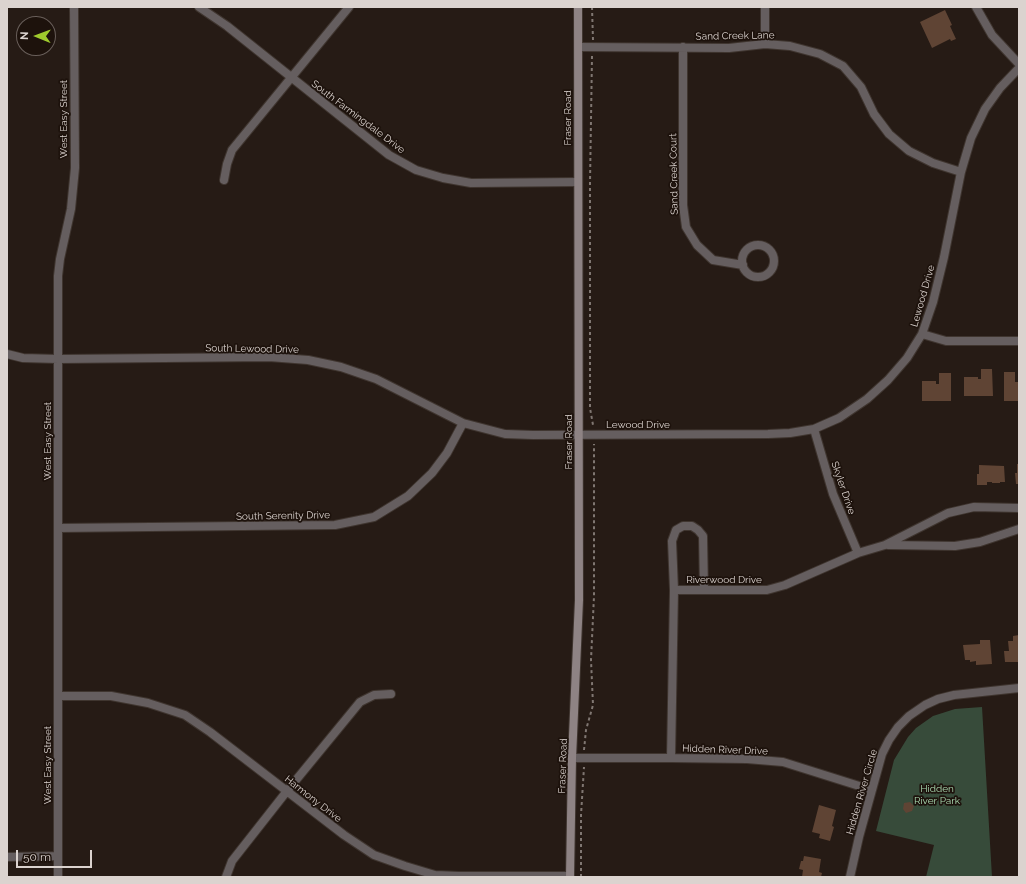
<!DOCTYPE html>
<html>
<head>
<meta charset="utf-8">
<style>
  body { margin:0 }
  #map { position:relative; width:1026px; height:884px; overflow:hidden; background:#261b15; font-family:Raleway,sans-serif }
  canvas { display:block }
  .frame { position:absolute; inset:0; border:8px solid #dbd3cf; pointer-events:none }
  .north { position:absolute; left:16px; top:16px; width:40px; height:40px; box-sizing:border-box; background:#1d120c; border:1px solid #695f5a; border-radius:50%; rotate:271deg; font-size:11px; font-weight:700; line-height:16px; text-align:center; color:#dbd3cf }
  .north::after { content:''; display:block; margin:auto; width:14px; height:18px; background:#9fca2d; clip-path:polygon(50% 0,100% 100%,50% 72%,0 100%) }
  .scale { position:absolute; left:16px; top:850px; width:76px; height:18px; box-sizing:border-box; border:2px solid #dbd3cf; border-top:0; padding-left:5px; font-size:12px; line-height:14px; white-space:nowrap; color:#dbd3cf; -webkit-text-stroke:3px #1d120c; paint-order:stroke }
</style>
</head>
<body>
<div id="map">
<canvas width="1026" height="884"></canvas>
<div class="frame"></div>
<div class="north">N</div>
<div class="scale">50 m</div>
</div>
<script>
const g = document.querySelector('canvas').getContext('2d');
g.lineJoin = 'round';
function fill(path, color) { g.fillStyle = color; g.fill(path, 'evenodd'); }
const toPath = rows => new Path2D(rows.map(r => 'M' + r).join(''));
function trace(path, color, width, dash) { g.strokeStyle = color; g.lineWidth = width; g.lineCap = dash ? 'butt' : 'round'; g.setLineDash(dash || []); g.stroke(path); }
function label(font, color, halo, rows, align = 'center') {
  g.font = font + ' Raleway,sans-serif'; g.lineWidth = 3.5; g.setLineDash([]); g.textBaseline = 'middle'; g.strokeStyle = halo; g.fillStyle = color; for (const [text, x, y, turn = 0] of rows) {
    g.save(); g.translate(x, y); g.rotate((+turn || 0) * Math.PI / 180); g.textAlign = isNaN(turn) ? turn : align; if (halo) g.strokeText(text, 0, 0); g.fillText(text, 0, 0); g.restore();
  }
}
const green = toPath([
  [982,707,992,877,926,877,934,845,876,831,894,760,908,737,916,728,933,716,955,709]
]);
const building = toPath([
  [945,10,952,25,950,26,956,39,951,41,950,39,932,48,920,22],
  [981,369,992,369,993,396,964,396,964,377,978,377,978,379,981,379],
  [1004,372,1015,372,1015,382,1019,382,1019,401,1004,401],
  [939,373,951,373,951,401,922,401,922,381,936,381,936,384,939,384],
  [1017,464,1019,464,1019,484,1016,484,1015,473,1017,473],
  [979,465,1004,466,1005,482,1000,482,1000,483,992,483,992,482,987,482,987,485,977,485,977,474,979,474],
  [1019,635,1019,662,1005,662,1004,651,1009,651,1008,641,1013,641,1013,636],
  [980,640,990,640,992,664,976,665,976,661,970,662,970,660,965,660,963,645,980,644],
  [910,802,914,806,912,811,906,813,903,809,904,803],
  [819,805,836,810,832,826,834,827,830,841,819,838,820,834,812,832],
  [804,856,821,859,819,872,822,873,821,877,802,877,803,870,799,869,801,861,803,861]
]);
const path = toPath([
  [592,7,593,40],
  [592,56,590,183,590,408,593,425],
  [584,750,586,730,593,705,591,660,594,596,594,444],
  [581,877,581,815,584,767]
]);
const street = toPath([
  [199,7,227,26,389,155,416,170,443,178,471,183,578,182],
  [976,7,992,35,1019,64],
  [765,44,765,7],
  [579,47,729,48,765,44,790,46,820,54,843,66,861,87,874,114,889,134,909,151,933,163,961,172],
  [683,47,683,205,686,227,697,245,713,260,743,265],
  [224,180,227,164,232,150,349,7],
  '742 261a16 16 0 1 1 32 0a16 16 0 1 1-32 0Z',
  [922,334,946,341,1019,341],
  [7,354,23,358,58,359,269,357,308,360,341,367,376,379,463,423,505,434,533,435,768,434,790,433,814,429,839,418,867,399,888,380,907,358,922,334,933,302,944,257,961,172,971,138,985,109,1000,88,1019,68],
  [814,429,833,494,858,553],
  [58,528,335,525,374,517,408,496,432,473,447,453,463,423],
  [888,545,955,546,980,542,1019,529],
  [674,590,672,541,676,530,683,526,692,526,698,530,703,536,704,590],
  [58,696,111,696,148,703,185,715,210,732,344,835,374,855,405,866,435,875,459,876,570,876],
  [572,758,671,758,747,759,783,762,872,790],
  [671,758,674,590,767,590,785,585,858,553,885,545,948,513,974,507,1019,508],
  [7,857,58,856],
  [58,877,58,276,60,259,71,209,75,168,74,7],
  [226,877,232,861,287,791,360,702,374,695,391,694],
  [850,877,859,837,882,754,889,740,898,727,909,716,925,705,938,699,954,695,1019,688]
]);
const secondary = toPath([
  [570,877,572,758,579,600,578,7]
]);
const streetNames = [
  ["Sand Creek Lane",735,36,-1],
  ["South Farmingdale Drive",358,117,37],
  ["Fraser Road",568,118,-90],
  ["West Easy Street",64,119,-90],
  ["Sand Creek Court",674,174,-91],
  ["Lewood Drive",923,296,-74],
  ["South Lewood Drive",252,349,1],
  ["Lewood Drive",638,425],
  ["West Easy Street",48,441,-90],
  ["Fraser Road",569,442,-90],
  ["Skyler Drive",843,488,71],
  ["South Serenity Drive",283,516,-1],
  ["Riverwood Drive",724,580],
  ["Hidden River Drive",725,750,2],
  ["West Easy Street",48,765,-90],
  ["Fraser Road",563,766,-88],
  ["Hidden River Circle",862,792,-74],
  ["Harmony Drive",313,799,38]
];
const parkNames = [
  ["Hidden",937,789],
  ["River Park",937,801]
];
fill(green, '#374b3a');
fill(building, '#5f4434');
trace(street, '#3f352f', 10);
trace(secondary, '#3f352f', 10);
trace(path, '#807772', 2, [3, 3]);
trace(street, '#655e5f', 8);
trace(secondary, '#8e8384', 8);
label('10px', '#dbd3cf', '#1d120c', streetNames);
label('10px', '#abdcb3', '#1d120c', parkNames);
</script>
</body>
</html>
